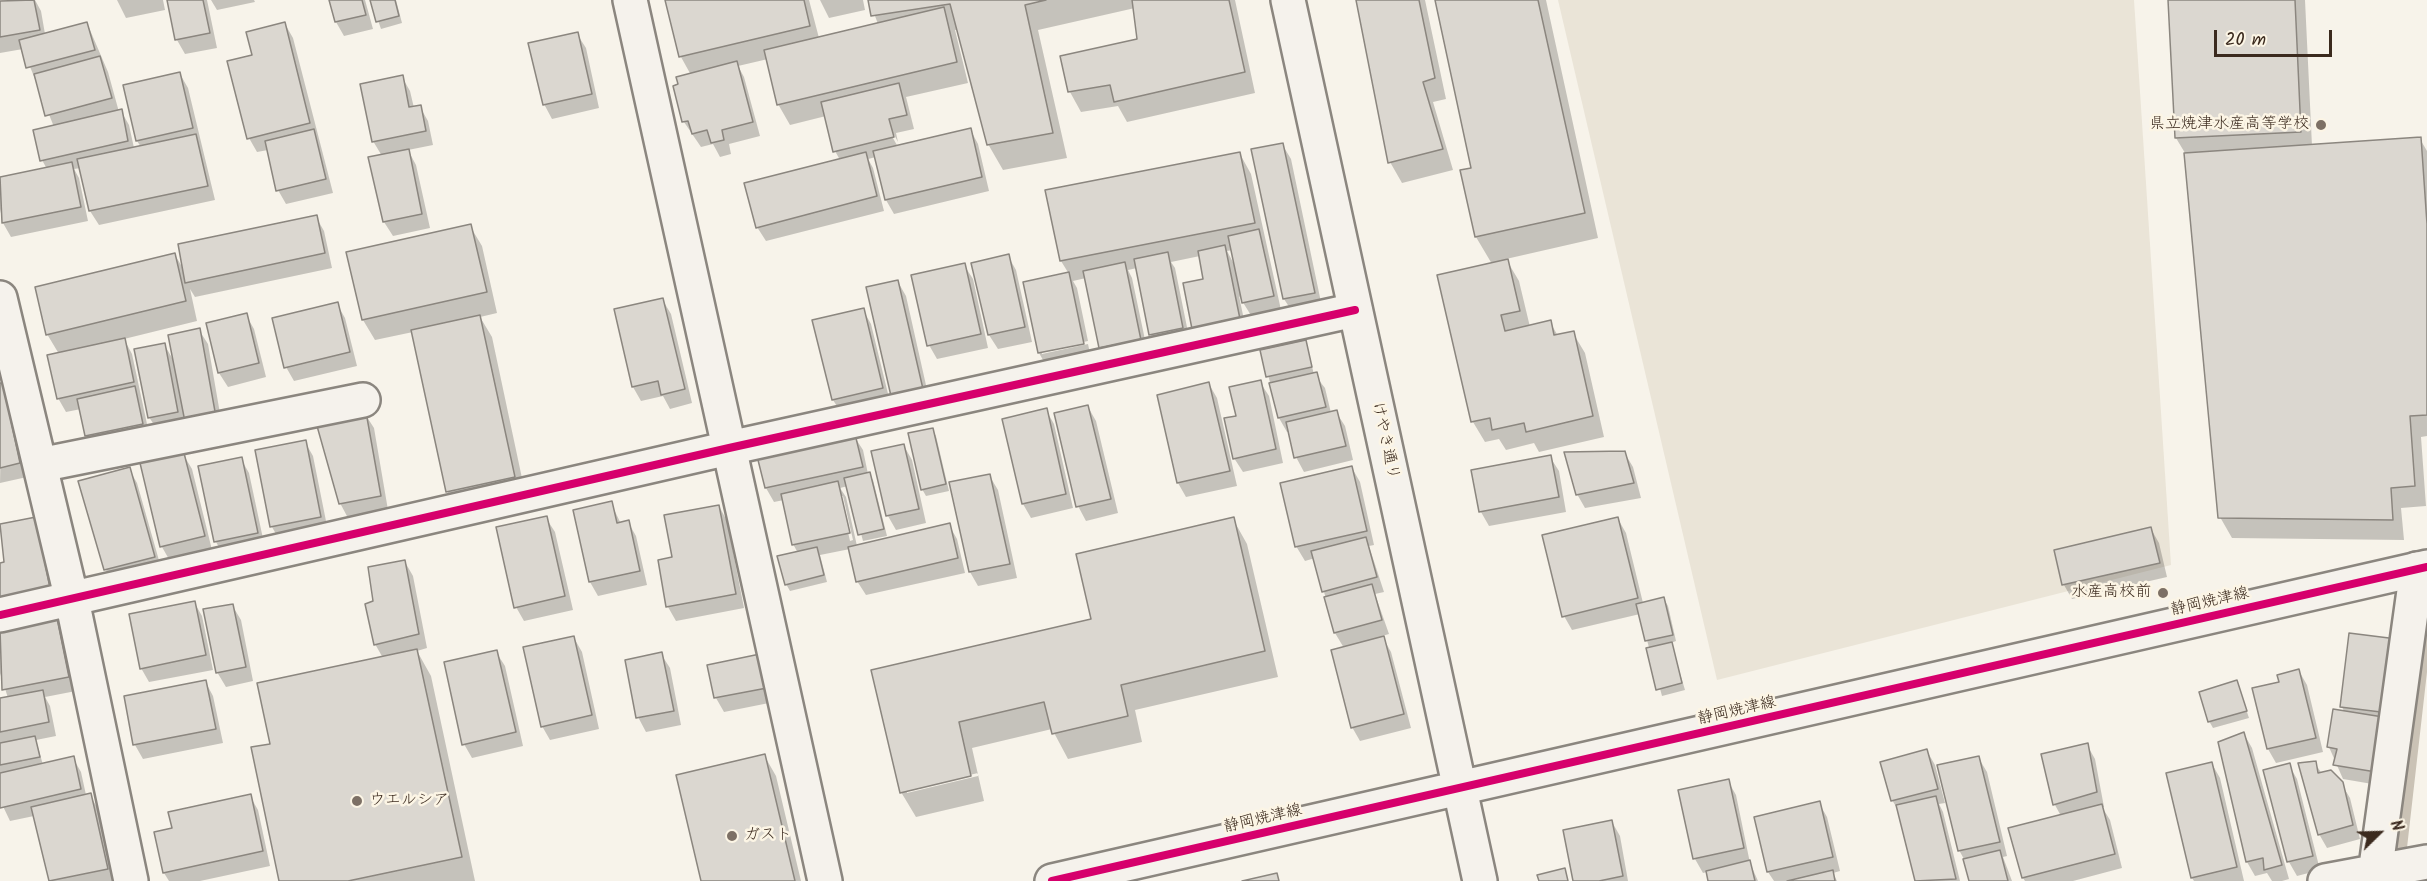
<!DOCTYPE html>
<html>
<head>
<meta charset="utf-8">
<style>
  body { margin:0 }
  #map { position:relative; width:2427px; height:881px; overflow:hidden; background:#f7f3ea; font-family:Kalam,sans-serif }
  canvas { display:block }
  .north { position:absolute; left:2349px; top:803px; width:60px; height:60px; -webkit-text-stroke:4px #fcf5e5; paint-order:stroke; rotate:67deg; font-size:16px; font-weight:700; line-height:24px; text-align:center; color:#3b2a1e }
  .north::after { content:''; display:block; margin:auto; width:21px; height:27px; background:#3b2a1e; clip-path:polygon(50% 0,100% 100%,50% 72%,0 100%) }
  .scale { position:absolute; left:2214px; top:30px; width:118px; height:27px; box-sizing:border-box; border:3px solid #3b2a1e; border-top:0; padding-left:8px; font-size:18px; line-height:21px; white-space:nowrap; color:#3b2a1e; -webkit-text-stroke:4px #fcf5e5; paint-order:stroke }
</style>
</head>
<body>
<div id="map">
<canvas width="2427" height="881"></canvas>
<div class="north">N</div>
<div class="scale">20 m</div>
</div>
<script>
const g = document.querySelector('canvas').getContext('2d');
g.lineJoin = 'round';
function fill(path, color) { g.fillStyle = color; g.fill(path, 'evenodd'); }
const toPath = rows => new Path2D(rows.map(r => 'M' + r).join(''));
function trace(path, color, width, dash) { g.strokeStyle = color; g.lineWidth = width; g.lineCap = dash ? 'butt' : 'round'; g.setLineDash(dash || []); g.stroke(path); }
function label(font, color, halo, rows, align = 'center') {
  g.font = font + ' Kalam,"Klee One",sans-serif'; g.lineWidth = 5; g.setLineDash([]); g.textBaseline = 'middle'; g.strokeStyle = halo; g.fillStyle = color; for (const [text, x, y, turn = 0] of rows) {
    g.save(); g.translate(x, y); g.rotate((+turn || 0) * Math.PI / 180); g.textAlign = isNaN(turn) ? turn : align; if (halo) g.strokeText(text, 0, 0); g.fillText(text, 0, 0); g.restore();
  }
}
const green = toPath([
  [1558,0,2134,0,2171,565,1717,680]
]);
const shadow = toPath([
  [13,0,35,0,41,11,45,34,87,23,108,72,119,112,121,111,129,125,134,148,141,147,137,141,180,74,188,88,215,200,99,225,90,211,81,168,74,169,79,178,88,221,11,237,3,223,0,209,0,179,47,169,42,160,54,127,23,49,0,53,0,2],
  [117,0,163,0,165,10,126,18],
  [169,0,207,0,217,48,185,54,177,40],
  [211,0,254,0,255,2,217,10],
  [330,0,365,0,373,29,344,36,336,22],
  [371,0,396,0,402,23,381,29],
  [667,0,809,0,819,38,878,24,869,0,1235,0,1255,93,1127,122,1118,106,1081,112,1070,92,1139,40,1135,8,1038,30,1067,158,1003,170,988,144,959,30,955,30,968,83,906,97,914,129,896,133,898,142,891,129,889,131,898,147,970,129,978,144,989,191,894,214,886,200,876,157,868,159,873,168,884,211,766,241,757,227,840,160,835,151,826,116,790,125,778,104,768,59,738,66,744,77,760,136,729,144,731,154,720,157,713,144,701,147,684,122,674,87,691,75,681,57],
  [820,0,863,0,865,10,829,18],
  [1357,0,1425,0,1446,99,1433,102,1453,170,1402,183,1390,162],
  [1437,0,1546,0,1598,238,1506,259,1519,281,1530,327,1550,322,1558,336,1573,333,1585,353,1604,437,1539,452,1534,443,1506,450,1499,439,1485,442,1473,422,1439,276,1492,264,1476,237,1462,171,1473,169],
  [2170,0,2305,0,2312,146,2420,139,2427,151,2427,436,2421,437,2426,506,2401,508,2404,540,2232,538,2220,517,2185,153,2176,138],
  [285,24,293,38,333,193,286,204,278,190,268,150,257,152,249,138,254,56],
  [577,34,586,48,599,108,552,119,544,104],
  [402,77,410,91,414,108,420,107,428,121,433,145,408,150,416,165,430,228,393,236,384,222,382,156,373,141],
  [1282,144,1291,159,1322,307,1293,313,1284,299],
  [1240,154,1251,174,1281,310,1252,317,1239,296,1247,334,1202,343,1194,328,1205,280,1200,256,1171,262,1175,268,1190,342,1159,349,1150,334,1137,268,1128,270,1132,278,1148,354,1108,362,1100,348,1086,278,1073,281,1077,288,1088,341,1042,351,1042,354,1088,344,1091,358,1047,367,1039,353,1069,274,1061,261],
  [1233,250,1235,266,1227,251],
  [316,217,324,231,332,268,195,297,190,289,197,321,124,339,132,354,150,438,94,450,86,436,81,409,66,412,58,398,59,354,47,334,175,255,184,270],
  [470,226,482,246,497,313,480,317,492,337,526,497,459,511,447,491,413,332,375,340,363,320,348,253],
  [1008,256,1016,270,1032,342,998,349,989,335,973,264],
  [964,265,973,279,988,348,937,359,929,345],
  [898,282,906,296,930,403,868,288],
  [662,299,671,314,692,403,670,409,663,396,641,401,633,387],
  [337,304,345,318,357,366,294,381,286,367],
  [863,310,871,324,890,402,842,414,833,400,814,321],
  [246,315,254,329,266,377,228,387,219,373,208,324],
  [199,330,208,344,223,431,185,419,185,426,158,431,149,417,164,344,175,363],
  [1305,341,1314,374,1325,388,1331,413,1336,412,1345,426,1353,460,1304,472,1296,457,1290,432,1287,432,1279,418,1262,351],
  [1260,382,1269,396,1283,463,1243,472,1234,458,1237,417],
  [2,384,10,399,27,477,0,483],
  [1209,384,1217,398,1237,486,1186,497,1178,483],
  [1088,407,1096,421,1118,513,1086,521,1078,506],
  [1046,410,1054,424,1073,508,1031,518,1023,504],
  [365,414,374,428,388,510,348,518,340,503],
  [932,429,936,436,949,491,926,496,922,489],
  [854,436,863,450,868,474,873,480,887,536,863,541,848,486,840,488,846,497,857,546,949,525,957,539,965,573,866,595,857,581,850,549,820,555,827,582,790,591,786,584,798,553,793,544,784,500,774,502,766,488,759,457],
  [840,496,843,496,853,540,850,541],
  [305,442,313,456,328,531,280,541,272,527],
  [904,446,912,460,926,523,896,530,888,516],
  [1624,452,1633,467,1641,498,1585,508,1577,494],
  [183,454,192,469,212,550,170,561,162,547],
  [1550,457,1559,471,1566,512,1489,526,1481,512,1473,471],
  [241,459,249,473,265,548,224,556,216,542,200,467],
  [1352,468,1360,482,1374,545,1369,546,1384,592,1375,594,1389,634,1382,636,1391,652,1411,728,1360,741,1352,727,1344,648,1335,633,1315,558,1305,561,1296,546],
  [129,469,137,483,162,571,114,584,106,570,80,482],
  [989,475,998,490,1017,578,978,586,970,572],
  [611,503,621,524,628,522,636,536,647,585,598,596,590,582],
  [719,506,727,521,744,608,676,621,668,607],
  [35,518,43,533,57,602,10,612,0,595,0,564,6,563,0,525],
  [546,518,555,532,573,610,524,621,516,607],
  [1233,519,1247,544,1278,677,1135,710,1142,742,1068,759,1052,729,972,748,984,801,916,817,901,792,873,671,1093,620],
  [978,773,978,776,907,793,907,790],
  [1618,519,1626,533,1643,603,1664,599,1668,606,1676,641,1671,643,1685,690,1662,696,1640,614,1572,630,1564,616],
  [2151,529,2159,543,2167,577,2072,599,2064,585],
  [405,562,413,576,427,648,417,651,431,676,475,881,280,881,383,658,375,644,374,602],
  [194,602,202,616,213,670,149,682,141,668],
  [232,605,241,620,253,681,226,687,217,672],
  [56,619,65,634,76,691,45,697,50,706,56,736,36,740,43,765,73,758,81,772,86,795,90,795,98,809,115,881,50,881,34,816,10,821,0,800,0,697,0,700,8,698,0,673,0,630],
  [574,638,582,652,599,729,550,740,542,726],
  [2397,640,2384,786,2343,779,2329,747,2345,713,2342,707],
  [496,652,505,666,523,746,472,758,464,744],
  [661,654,670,668,681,725,646,732,638,717],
  [759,656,774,702,724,712,716,698,709,666],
  [2299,671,2307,685,2323,752,2276,763,2268,749,2254,689,2281,683],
  [205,681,213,696,223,743,143,759,135,745,126,697],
  [2237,682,2249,718,2213,728,2209,721],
  [2244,734,2252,748,2289,879,2282,881,2272,881,2267,873,2255,876,2247,862,2220,743],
  [2087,745,2095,759,2104,807,2102,807,2110,820,2122,868,2073,881,2025,881,2023,878,2061,816,2055,805,2043,755],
  [1927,751,1935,765,1945,803,1939,804,1943,812,1960,881,1916,881,1900,813,1892,800],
  [764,755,776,776,801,881,702,881],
  [1978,757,1987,772,2007,856,2003,857,2012,881,1970,881,1965,861,1959,850],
  [2315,763,2322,774,2341,783,2350,798,2360,839,2327,848,2319,834],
  [2212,764,2220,778,2244,881,2194,881,2192,878,2168,774],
  [2289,765,2297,779,2320,870,2297,876,2289,862,2265,771],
  [1728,781,1736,795,1750,863,1758,881,1710,881,1707,872,1703,873,1695,859,1680,791],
  [250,796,258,810,270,866,200,881,169,881,164,873,156,833,173,829],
  [1819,803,1827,817,1840,871,1833,873,1837,881,1774,881,1768,872,1755,818],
  [1612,822,1620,836,1628,881,1574,881]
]);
const stream = toPath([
  [2399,865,2427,619]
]);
const building = toPath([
  [34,0,40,30,0,37,0,1,34,0],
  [167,0,203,0,210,33,175,40,167,0],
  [329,0,362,0,366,15,335,22,329,0],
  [370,0,395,0,399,16,376,22,370,0],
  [665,0,804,0,810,26,679,57,665,0],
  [868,0,1046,0,1025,5,1053,133,987,145,950,4,871,16,868,0],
  [1132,0,1229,0,1245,72,1114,102,1110,85,1068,92,1060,56,1137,39,1132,0],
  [1356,0,1419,0,1435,78,1423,82,1443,149,1388,163,1356,0],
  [1435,0,1538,0,1585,213,1475,237,1460,170,1471,168,1435,0],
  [2168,0,2295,0,2301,132,2175,138,2168,0],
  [944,7,957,62,777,105,764,50,944,7],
  [87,22,95,50,26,68,19,40,87,22],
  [285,22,310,123,247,139,227,61,252,55,246,32,285,22],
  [578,32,592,94,543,105,528,43,578,32],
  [100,56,112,98,45,116,34,74,100,56],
  [737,61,753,122,722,130,724,140,711,143,707,130,692,134,688,121,682,122,673,86,678,84,676,77,737,61],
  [180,72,193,128,136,141,123,85,180,72],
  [403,75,409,107,421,105,426,131,372,142,360,84,403,75],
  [899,83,907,115,889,119,894,137,833,152,821,102,899,83],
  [122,109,128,141,40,161,33,130,122,109],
  [971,128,982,177,885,200,873,151,971,128],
  [314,129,326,179,276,191,265,141,314,129],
  [196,134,208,186,89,211,77,159,196,134],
  [2421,137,2427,224,2427,415,2410,416,2415,486,2391,488,2393,520,2218,518,2184,153,2421,137],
  [1283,143,1315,293,1283,299,1251,149,1283,143],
  [409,149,422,214,383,222,368,157,409,149],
  [866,152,877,196,756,228,744,183,866,152],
  [1240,152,1255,223,1060,261,1045,190,1240,152],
  [72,162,81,207,2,223,0,177,72,162],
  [317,215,325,253,185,283,178,244,317,215],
  [471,224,487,292,362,320,346,252,471,224],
  [1259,229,1274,296,1242,303,1228,236,1259,229],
  [1225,245,1240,319,1192,329,1183,283,1203,279,1198,251,1225,245],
  [1168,252,1183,328,1149,335,1134,259,1168,252],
  [175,253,186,301,46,335,35,287,175,253],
  [1009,254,1025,327,988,335,971,263,1009,254],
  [1508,259,1520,311,1501,315,1505,331,1551,320,1554,335,1574,331,1593,416,1526,432,1524,423,1492,430,1490,418,1471,422,1437,275,1508,259],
  [1125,262,1141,340,1099,348,1083,271,1125,262],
  [965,263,981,334,927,346,911,275,965,263],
  [1069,272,1084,344,1038,353,1023,282,1069,272],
  [898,280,923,389,891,396,866,287,898,280],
  [663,298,685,389,661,395,658,381,632,387,614,309,663,298],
  [338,302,350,352,284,368,272,318,338,302],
  [864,308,883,388,832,400,812,320,864,308],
  [247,313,259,363,218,373,206,323,247,313],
  [480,315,515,477,446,492,411,330,480,315],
  [200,328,216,417,185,422,168,335,200,328],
  [125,338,134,382,57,399,47,355,125,338],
  [1306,340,1312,367,1266,377,1260,350,1306,340],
  [165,343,178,412,148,418,134,349,165,343],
  [1317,372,1326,407,1278,418,1269,383,1317,372],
  [1261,380,1276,449,1233,459,1224,418,1236,416,1229,387,1261,380],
  [1209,382,1230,471,1177,483,1157,395,1209,382],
  [0,383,3,383,20,463,0,468,0,383],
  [135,386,143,424,85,436,77,399,135,386],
  [1088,405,1111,499,1076,507,1054,413,1088,405],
  [1047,408,1066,494,1022,504,1002,419,1047,408],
  [1337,410,1346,446,1294,458,1286,422,1337,410],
  [366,412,381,496,339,504,317,426,366,412],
  [933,428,946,484,921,490,908,433,933,428],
  [855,434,863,467,765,488,757,456,855,434],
  [306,440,321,517,270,527,255,450,306,440],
  [904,444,919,509,886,516,871,451,904,444],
  [1625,451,1634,483,1576,495,1564,452,1625,451],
  [184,453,205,536,160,547,140,463,184,453],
  [1551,455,1559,497,1479,512,1471,470,1551,455],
  [242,457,258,533,214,542,198,466,242,457],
  [1352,466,1367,531,1295,547,1280,483,1352,466],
  [130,467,155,557,104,570,78,481,130,467],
  [870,472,884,529,858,535,844,478,870,472],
  [990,474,1010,564,969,572,949,482,990,474],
  [838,481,850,533,792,545,781,494,838,481],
  [612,501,617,523,629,520,640,571,589,582,573,510,612,501],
  [719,505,736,594,666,607,658,560,672,557,664,515,719,505],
  [547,516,565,596,514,608,496,527,547,516],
  [36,517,50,588,0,598,0,563,4,562,0,524,36,517],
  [1234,517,1265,651,1121,685,1128,716,1052,734,1044,702,959,722,971,776,900,793,871,670,1091,619,1076,554,1234,517],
  [1618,517,1638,598,1562,617,1542,535,1618,517],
  [950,523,958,558,856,582,848,547,950,523],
  [2151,527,2160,563,2062,585,2054,550,2151,527],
  [1366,537,1377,577,1322,592,1311,551,1366,537],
  [817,547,824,575,785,585,777,556,817,547],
  [405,560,419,634,374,645,365,604,373,601,368,567,405,560],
  [1372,584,1382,620,1334,633,1324,597,1372,584],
  [1664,597,1673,635,1645,641,1636,604,1664,597],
  [195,601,206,655,140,669,129,614,195,601],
  [233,604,246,667,216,673,203,609,233,604],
  [57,618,69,677,2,690,0,629,57,618],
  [2349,633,2397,639,2389,713,2340,707,2349,633],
  [574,636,592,715,541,727,523,647,574,636],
  [1384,636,1404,714,1351,728,1331,650,1384,636],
  [1672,642,1682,683,1656,690,1646,648,1672,642],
  [417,649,462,857,348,881,279,881,251,747,270,744,257,683,417,649],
  [497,650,516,732,462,745,444,662,497,650],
  [662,652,674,711,636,718,625,660,662,652],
  [760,654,767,688,714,698,707,665,760,654],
  [2299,669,2316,738,2267,749,2252,688,2279,682,2277,675,2299,669],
  [206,680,216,729,133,745,124,696,206,680],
  [2237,680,2247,711,2208,722,2199,692,2237,680],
  [43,690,49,722,0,732,0,698,43,690],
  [2333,709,2383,717,2376,772,2333,765,2337,749,2327,747,2333,709],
  [2244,732,2282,865,2264,870,2263,858,2246,862,2218,742,2244,732],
  [35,736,40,757,0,765,0,743,35,736],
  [2088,743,2097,792,2053,805,2041,754,2088,743],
  [1927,749,1938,789,1891,801,1880,762,1927,749],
  [765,754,795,881,701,881,676,775,765,754],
  [74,756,81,789,0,808,0,773,74,756],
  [1979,756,2000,842,1958,851,1937,765,1979,756],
  [2316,761,2318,773,2331,770,2343,782,2353,825,2318,835,2298,763,2316,761],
  [2212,762,2237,867,2191,878,2166,773,2212,762],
  [2290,763,2313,856,2287,862,2263,770,2290,763],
  [1729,779,1744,848,1693,859,1678,790,1729,779],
  [91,793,108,869,49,881,31,807,91,793],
  [251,794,263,851,163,873,154,832,172,828,168,812,251,794],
  [1936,796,1956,879,1915,881,1896,805,1936,796],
  [1820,801,1833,857,1767,872,1754,817,1820,801],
  [2102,804,2115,854,2022,878,2008,828,2102,804],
  [1612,820,1623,876,1599,881,1573,881,1563,830,1612,820],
  [2000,850,2008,881,1969,881,1963,859,2000,850],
  [1750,860,1755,881,1708,881,1706,871,1750,860],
  [1565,868,1568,881,1539,881,1537,875,1565,868],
  [1833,870,1835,881,1787,881,1833,870],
  [1277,873,1279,881,1242,881,1277,873]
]);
const street = toPath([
  [630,0,825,881],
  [0,298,72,600,131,881],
  [40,465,363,400],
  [0,615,729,448,1355,310],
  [2325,881,2427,862],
  [2374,881,2417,569]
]);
const secondary = toPath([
  [1288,0,1480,881],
  [1052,881,2427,567]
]);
const cycleway = toPath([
  [0,615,729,448,1355,310],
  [1052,881,2427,567]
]);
const markers = [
  [2321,125,6,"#7d7065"],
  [2163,593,6,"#7d7065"],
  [357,801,6,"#7d7065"],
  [732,836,6,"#7d7065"]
];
const poiNames = [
  ["県立焼津水産高等学校",2309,125],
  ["水産高校前",2151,593],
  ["ウエルシア",369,801,"left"],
  ["ガスト",744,836,"left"]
];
const streetNames = [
  ["けやき通り",1384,441,78],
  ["静岡焼津線",2210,603,-13],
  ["静岡焼津線",1737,712,-13],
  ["静岡焼津線",1263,820,-13]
];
fill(green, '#eae4d7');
fill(shadow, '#0003');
trace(stream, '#cac2b5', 12);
fill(building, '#dbd7d0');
trace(building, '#8b867f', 1.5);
trace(street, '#8b867f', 38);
trace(secondary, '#8b867f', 38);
trace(street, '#f5f2ec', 33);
trace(secondary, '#f5f2ec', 33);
trace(cycleway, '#d6006c', 8);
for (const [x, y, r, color] of markers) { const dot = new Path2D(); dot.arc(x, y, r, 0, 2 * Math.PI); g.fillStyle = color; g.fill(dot); trace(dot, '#fcf5e5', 2); }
label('16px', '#3b2a1e', '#fcf5e5', poiNames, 'right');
label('16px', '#3b2a1e', '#fcf5e5', streetNames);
</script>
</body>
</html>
